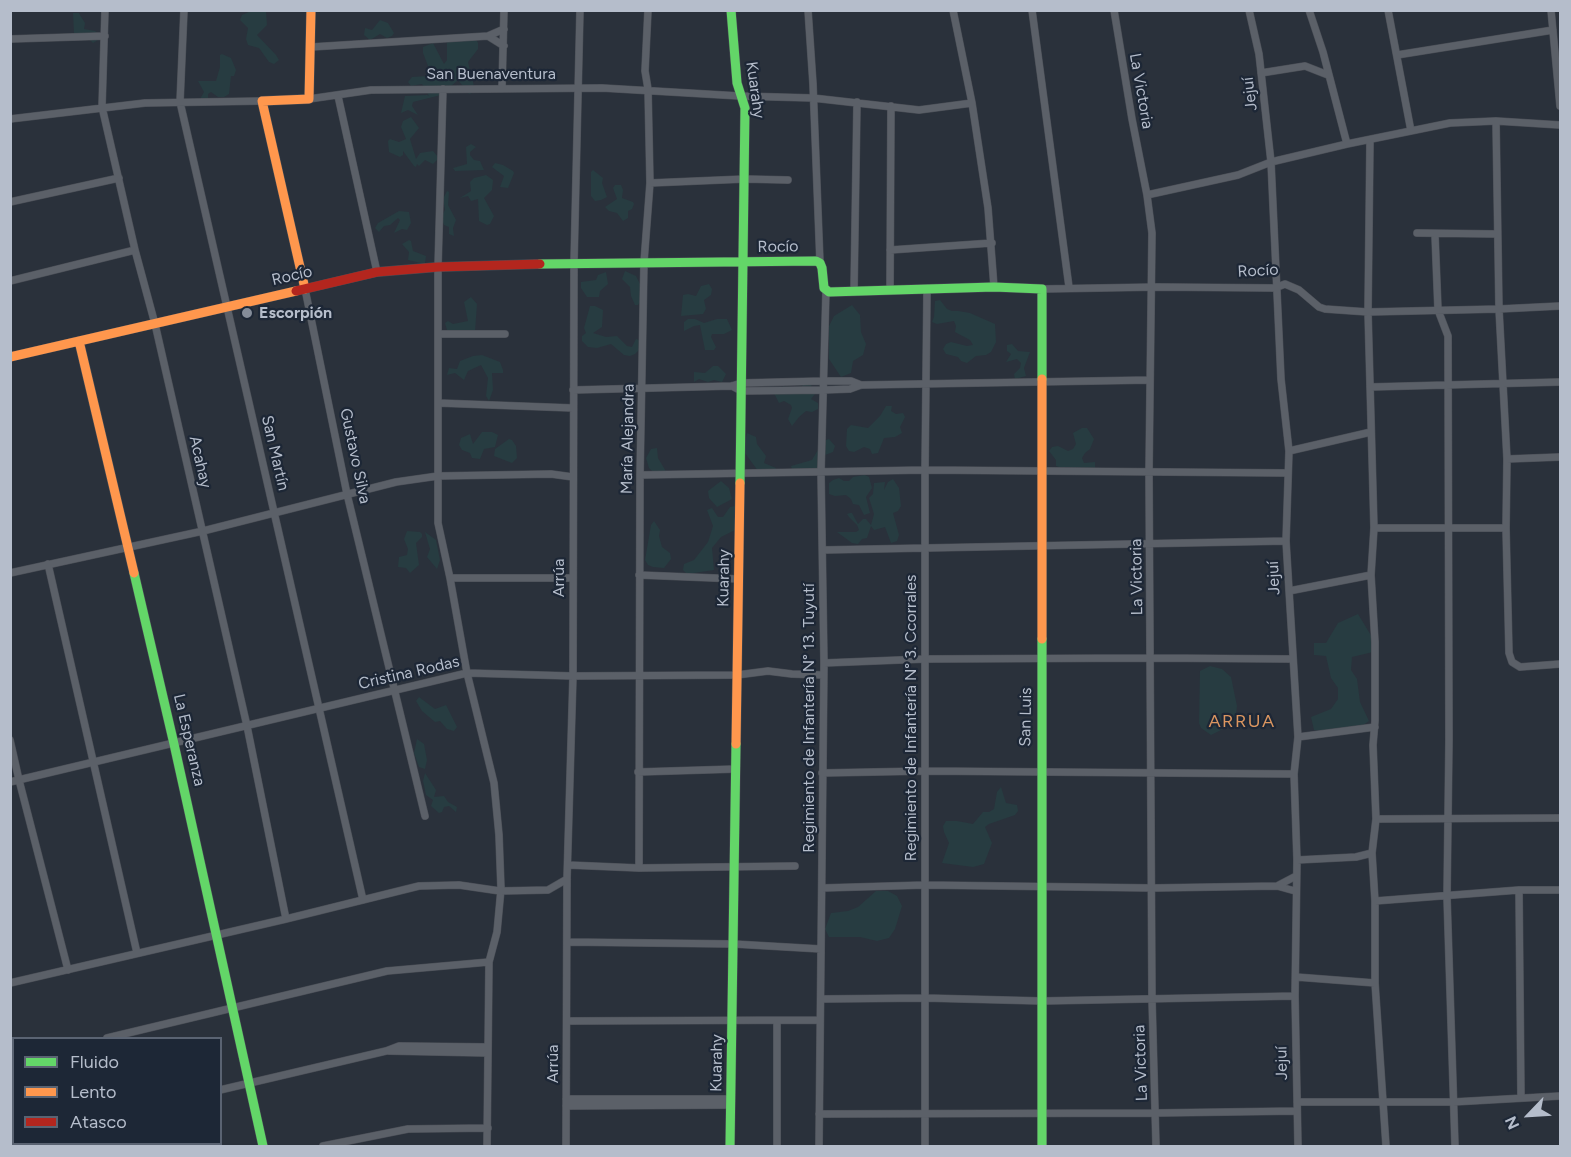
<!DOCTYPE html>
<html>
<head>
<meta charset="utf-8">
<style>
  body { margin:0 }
  #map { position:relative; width:1571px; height:1157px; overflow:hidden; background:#2a313b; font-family:Figtree,sans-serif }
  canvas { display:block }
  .frame { position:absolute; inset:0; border:12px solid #b5bdcb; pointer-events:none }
  .legend { position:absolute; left:12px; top:1037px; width:210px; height:108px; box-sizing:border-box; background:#1d2736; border:2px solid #5a6372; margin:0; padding:8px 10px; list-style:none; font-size:18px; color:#b5bdcb }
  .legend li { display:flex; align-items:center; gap:12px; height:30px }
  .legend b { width:30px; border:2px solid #5a6372 }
  .north { position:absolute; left:1499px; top:1085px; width:60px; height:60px; -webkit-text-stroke:4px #1d2736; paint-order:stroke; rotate:245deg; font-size:16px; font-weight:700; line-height:24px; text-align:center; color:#b5bdcb }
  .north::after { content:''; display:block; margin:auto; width:21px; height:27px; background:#b5bdcb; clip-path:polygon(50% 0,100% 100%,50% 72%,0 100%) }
</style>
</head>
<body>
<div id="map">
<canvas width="1571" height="1157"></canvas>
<div class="frame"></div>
<ul class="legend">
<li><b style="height:8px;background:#63d668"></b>Fluido</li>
<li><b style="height:8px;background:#ff974d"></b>Lento</li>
<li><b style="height:8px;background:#b3261e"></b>Atasco</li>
</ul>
<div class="north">N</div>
</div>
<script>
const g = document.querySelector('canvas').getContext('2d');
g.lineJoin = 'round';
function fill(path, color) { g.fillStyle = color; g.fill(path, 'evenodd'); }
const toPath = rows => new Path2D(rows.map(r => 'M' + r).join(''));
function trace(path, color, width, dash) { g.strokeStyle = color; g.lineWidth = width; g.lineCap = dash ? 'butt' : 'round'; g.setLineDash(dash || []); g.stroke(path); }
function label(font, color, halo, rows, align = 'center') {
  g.font = font + ' Figtree,sans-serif'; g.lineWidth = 4.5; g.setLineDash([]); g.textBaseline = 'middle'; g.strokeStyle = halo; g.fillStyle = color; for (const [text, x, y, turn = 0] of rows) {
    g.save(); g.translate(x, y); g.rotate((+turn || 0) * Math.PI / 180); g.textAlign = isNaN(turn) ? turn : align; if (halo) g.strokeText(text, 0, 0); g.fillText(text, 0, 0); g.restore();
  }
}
const green = toPath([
  [251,11,266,11,267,25,257,35,276,55,279,60,274,64,269,62,259,48,248,45,246,39,248,28,240,20,242,15],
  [73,13,79,13,80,15,85,23,84,29,95,31,100,35,98,40,93,43,85,35,74,34],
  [380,20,388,23,394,33,392,36,387,38,380,34,370,40,364,35,365,28,372,30],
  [457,34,475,37,478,43,478,49,468,62,474,86,474,92,469,94,458,80,441,95,413,102,412,106,418,115,408,110,401,113,405,96,427,95,429,96,422,84,411,86,408,82,412,77,428,76,430,71,423,53,423,47,433,43,444,64,447,60,447,41],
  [222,54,231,58,236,70,234,76,231,76,229,94,224,97,218,97,211,92,208,94,208,100,200,99,204,92,198,81,216,81,220,67,220,55],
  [411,117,419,128,410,139,416,159,420,153,433,151,439,158,433,164,425,160,419,166,417,164,416,167,414,166,403,151,403,155,400,157,389,152,388,141,390,139,399,142,406,139,401,127,403,121],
  [471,144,476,147,470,152,470,155,474,160,480,161,484,170,455,171,453,168,467,164,466,147],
  [495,163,503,165,513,171,514,173,508,188,500,187,504,176,492,167],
  [593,170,603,178,602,183,607,197,601,200,595,201,591,196,591,172],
  [486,175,493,180,492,190,484,198,494,216,490,224,487,225,479,221,478,199,471,201,468,196,460,198,471,191,470,182,474,178],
  [615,185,621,185,623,190,622,198,633,202,634,204,632,209,628,211,628,218,623,221,617,213,609,211,605,207,617,199,613,188],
  [447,191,449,192,448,205,456,220,453,228,454,236,449,234,449,227,444,225,441,217,445,210,443,199],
  [399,211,409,212,411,223,407,230,402,229,394,233,400,220,398,218,390,225,384,226,379,232,375,228,378,223],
  [409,240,411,241,413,251,426,256,425,264,408,260,409,252,402,244],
  [625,271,636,276,642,288,641,301,638,305,635,305,631,296,630,287,622,279],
  [606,272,608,284,600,291,599,297,587,297,581,288,581,282,596,280,598,275],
  [709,284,712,289,711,295,704,300,706,309,703,314,681,316,683,295,688,294,696,296,701,286],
  [471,297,477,304,475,332,458,333,447,330,445,323,448,321,453,324,468,321,464,302],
  [940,300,947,309,952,311,958,311,970,313,995,324,996,342,991,352,986,355,976,356,967,363,961,361,958,357,946,354,943,349,946,344,951,342,967,346,973,345,970,340,955,332,956,326,954,321,937,324,932,322,934,317,935,301],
  [852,305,860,315,861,332,866,344,863,355,853,361,851,373,841,377,829,359,829,326,834,316],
  [590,306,595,306,603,310,602,327,593,333,606,337,617,336,627,346,632,347,636,339,639,340,642,345,641,348,635,354,630,356,624,355,611,344,597,348,588,347,582,341,582,336,586,333,584,328],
  [688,319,695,319,704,323,717,319,727,319,732,330,724,334,712,334,711,337,716,347,714,350,705,350,700,325,694,326,684,331,684,322],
  [1012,344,1018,351,1030,352,1024,368,1026,376,1015,379,1014,374,1020,368,1021,363,1017,359,1006,362,1011,354,1007,351,1007,345],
  [482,355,500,362,503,370,503,373,492,373,493,390,489,401,486,396,488,378,481,365,468,371,464,380,455,373,447,375,449,368,457,369,460,361,473,356],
  [713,366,718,366,726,374,722,382,714,380,708,382,699,379,694,382,694,372,705,373],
  [803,385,811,385,815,394,811,399,818,403,818,409,812,412,806,411,799,417,792,426,788,419,792,408,791,405,784,401,779,403,774,393,784,386,793,394,798,391],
  [886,406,892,406,891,411,896,414,903,413,905,417,900,427,902,433,895,437,884,438,878,453,872,454,870,449,864,447,854,452,849,451,846,446,847,429,851,425,868,428,880,416],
  [1082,428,1087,428,1094,439,1090,449,1085,453,1082,458,1084,463,1095,462,1095,468,1083,471,1067,467,1062,468,1056,466,1056,460,1049,451,1052,447,1058,446,1068,451,1073,449,1076,444,1073,433],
  [482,432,492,432,498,435,495,447,484,449,480,459,472,458,470,453,462,450,459,445,461,438,470,434,473,444],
  [747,433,756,437,757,444,766,456,764,463,776,468,775,473,758,471,745,453,743,450],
  [509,439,512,440,516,446,517,458,512,463,494,456,495,449],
  [829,439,835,446,833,452,825,455,821,469,793,472,791,466,812,460,823,441],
  [657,448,658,458,667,473,657,476,649,468,646,458,651,449],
  [865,475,869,477,872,488,866,497,870,513,864,515,859,505,853,504,851,499,846,495,835,496,829,494,829,483,833,480,839,478,844,481,849,481,853,477],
  [893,479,899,488,901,506,898,511,893,513,899,535,897,541,891,543,885,527,874,530,871,526,867,538,862,539,858,544,852,543,837,532,856,532,859,530,857,525,849,517,847,514,850,513,852,513,858,524,863,519,866,519,871,525,874,514,869,498,873,494,874,483,885,482,884,490,888,482],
  [721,481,729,488,732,499,717,507,709,498,708,491],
  [735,506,734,517,737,529,721,537,712,548,714,570,687,574,683,570,684,564,694,560,708,542,713,526,707,510,712,508,718,517,723,517,730,507],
  [654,521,660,530,659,536,662,547,670,553,671,559,664,568,653,567,648,565,645,560,651,525],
  [407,531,420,532,422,534,422,537,416,543,419,565,410,573,406,568,398,567,399,557,407,555,408,549,404,539],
  [425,532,436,540,440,560,437,569,427,557,430,549],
  [1358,614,1375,642,1373,652,1352,657,1351,670,1357,679,1360,702,1369,721,1360,727,1326,732,1314,730,1311,717,1331,709,1338,699,1338,688,1331,678,1326,656,1314,655,1314,643,1326,643,1338,623],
  [1210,666,1222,669,1231,677,1237,706,1235,723,1211,735,1201,728,1199,723,1200,671],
  [419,697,435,709,446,705,457,727,454,731,447,729,440,721,435,722,422,711,416,701],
  [417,739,424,744,427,760,425,769,419,767,414,753],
  [425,773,436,790,434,797,444,796,448,802,457,807,456,812,449,806,444,807,442,812,439,813,431,806,433,800,426,795,423,781],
  [1001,787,1006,803,1017,805,1018,811,1015,815,989,824,985,827,992,843,984,864,973,867,942,863,949,843,944,832,943,826,946,821,957,821,973,824,983,812,989,812,994,809,997,792],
  [876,891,888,891,897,896,902,906,895,929,889,938,877,941,860,937,829,937,825,929,831,913,848,911,858,907]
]);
const street = toPath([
  [105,10,102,107,135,250,155,324,247,726,286,919],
  [184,10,180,102,363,900],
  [808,10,813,84,820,263],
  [953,10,972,103,988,208,994,287],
  [1032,10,1069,287],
  [1114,10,1132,119,1147,195,1152,233,1149,472,1152,999,1156,1146],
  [1249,10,1259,54,1271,162,1281,379,1289,451,1286,541,1298,737,1294,774,1297,860,1295,996,1298,1146],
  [1309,10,1323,52,1347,144],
  [1388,10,1411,131],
  [1551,10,1560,106],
  [488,36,504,29],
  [10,39,105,36],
  [311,47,488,36,504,46],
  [1397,55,1553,30],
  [1261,73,1305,66,1328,75],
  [502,88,504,10],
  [443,89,438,267,438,523,450,578,467,673,494,783,499,835,501,889,497,932,489,962,487,1146],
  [338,96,377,272],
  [309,99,371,90,602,88,740,96,813,98,919,110,972,103],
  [10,119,145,103,262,101],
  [1496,121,1499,309,1507,459],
  [1370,141,1368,312,1374,528,1371,575,1375,642,1375,721,1373,745,1376,819],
  [650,183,745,179,788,180],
  [1147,195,1238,175,1271,162,1347,144,1450,123,1496,121,1560,125],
  [10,202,119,178],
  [1417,233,1497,234],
  [1435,235,1438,310,1448,336,1449,740,1447,897,1455,1146],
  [890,250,992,243],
  [10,281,135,250],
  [305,289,347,494,425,816],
  [1042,289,1157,287,1275,288,1285,284,1299,290,1319,307,1325,309,1368,312,1499,309,1560,306],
  [890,290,891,106],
  [854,291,857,102],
  [439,334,505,334],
  [732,386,741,391,823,390,850,389,861,385,1150,380],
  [1370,387,1560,382],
  [573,390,732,386,741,383,823,381,851,381,861,385],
  [438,403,573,408],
  [1289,451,1371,432],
  [1560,457,1507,459,1506,528,1509,653,1512,662,1520,667,1560,664],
  [640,475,925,470,1287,473],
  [1374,528,1506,528],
  [823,550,1286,541],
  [48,564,137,953],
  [10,573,203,531,396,482,438,476,551,474,573,477],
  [639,575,739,579],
  [450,578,572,578],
  [1289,591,1371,575],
  [824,663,925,659,1152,658,1292,659],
  [1298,737,1375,727],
  [10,740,19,780,68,970],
  [638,772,736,769],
  [822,773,926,771,1294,774],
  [10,782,467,673,573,676,737,675,768,671,792,674,823,675],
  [1297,860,1356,857,1372,853],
  [568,865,639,868,795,866],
  [639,868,640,475,644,262,650,183,648,89,645,71,648,10],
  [1277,886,1296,876],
  [822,888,925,885,1153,888,1277,886,1295,891],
  [1519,890,1521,1098],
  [1375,901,1519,890,1560,890],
  [568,942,734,944,821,949],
  [1296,977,1375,983],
  [10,983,286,919,419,886,459,885,500,891,548,890,567,879],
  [821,999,925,998,1042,1001,1295,996],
  [567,1021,820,1020],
  [107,1038,387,971,489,962],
  [389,1051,488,1053],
  [220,1090,386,1051,399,1046,488,1047],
  [566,1099,731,1099],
  [1297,1102,1453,1102,1560,1096],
  [566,1106,731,1105],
  [819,1114,1156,1113,1297,1111],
  [10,1138,14,1137],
  [323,1146,408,1129,488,1128],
  [566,1146,567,879,573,676,574,263,580,10],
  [777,1146,777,1021],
  [819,1146,824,663,821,472,826,290],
  [925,1146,925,470,927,290],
  [1386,1146,1375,983,1375,901,1372,853,1376,819,1560,818]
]);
const fast = toPath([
  [731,10,737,83,745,108,740,483],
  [540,264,816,261,820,263,822,268,824,288,829,292,994,287,1042,289,1042,379],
  [134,573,174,744,263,1146],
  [1042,639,1042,1146],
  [10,1057,14,1070],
  [30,1144,31,1146],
  [730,1146,736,744]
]);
const slow = toPath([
  [305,289,262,101,309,99,311,10],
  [79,341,134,573],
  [10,357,296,291],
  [1042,379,1042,639],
  [736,744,740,483]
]);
const jam = toPath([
  [296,291,377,272,438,267,540,264]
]);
const markers = [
  [247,313,6,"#848c99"]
];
const streetNames = [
  ["San Buenaventura",491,74],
  ["Kuarahy",755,90,82],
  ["La Victoria",1141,91,80],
  ["Jejuí",1250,94,-97],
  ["Rocío",778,247,-1],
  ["Rocío",1258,271,-3],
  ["Rocío",292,276,-13],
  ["María Alejandra",628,439,-89],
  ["San Martín",275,453,77],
  ["Gustavo Silva",355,456,78],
  ["Acahay",200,462,77],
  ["La Victoria",1137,577,-91],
  ["Arrúa",559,578,-90],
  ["Kuarahy",724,578,-89],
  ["Jejuí",1274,578,-93],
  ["Cristina Rodas",409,673,-13],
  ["San Luis",1026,717,-89],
  ["Regimiento de Infantería N° 13. Tuyutí",809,718,-90],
  ["Regimiento de Infantería N° 3. Ccorrales",911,718,-90],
  ["La Esperanza",189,740,77],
  ["Kuarahy",717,1063,-89],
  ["La Victoria",1141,1063,-92],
  ["Jejuí",1282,1063,-91],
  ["Arrúa",553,1064,-90]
];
const poiNames = [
  ["Escorpión",259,313]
];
const neighbourhoodNames = [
  ["ARRUA",1242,722]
];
fill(green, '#273c41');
trace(street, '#494d55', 8);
trace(fast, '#494d55', 10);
trace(slow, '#494d55', 10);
trace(jam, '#494d55', 10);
trace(street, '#5b6068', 7);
trace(fast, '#63d668', 9);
trace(slow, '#ff974d', 9);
trace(jam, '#b3261e', 9);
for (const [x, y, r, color] of markers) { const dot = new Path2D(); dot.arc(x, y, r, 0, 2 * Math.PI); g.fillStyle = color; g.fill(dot); trace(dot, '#1d2736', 2); }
label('16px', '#b5bdcb', '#1d2736', streetNames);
label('bold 16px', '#b5bdcb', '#1d2736', poiNames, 'left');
g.letterSpacing = '1.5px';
label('18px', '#db9660', '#1d2736', neighbourhoodNames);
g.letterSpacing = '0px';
</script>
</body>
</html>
